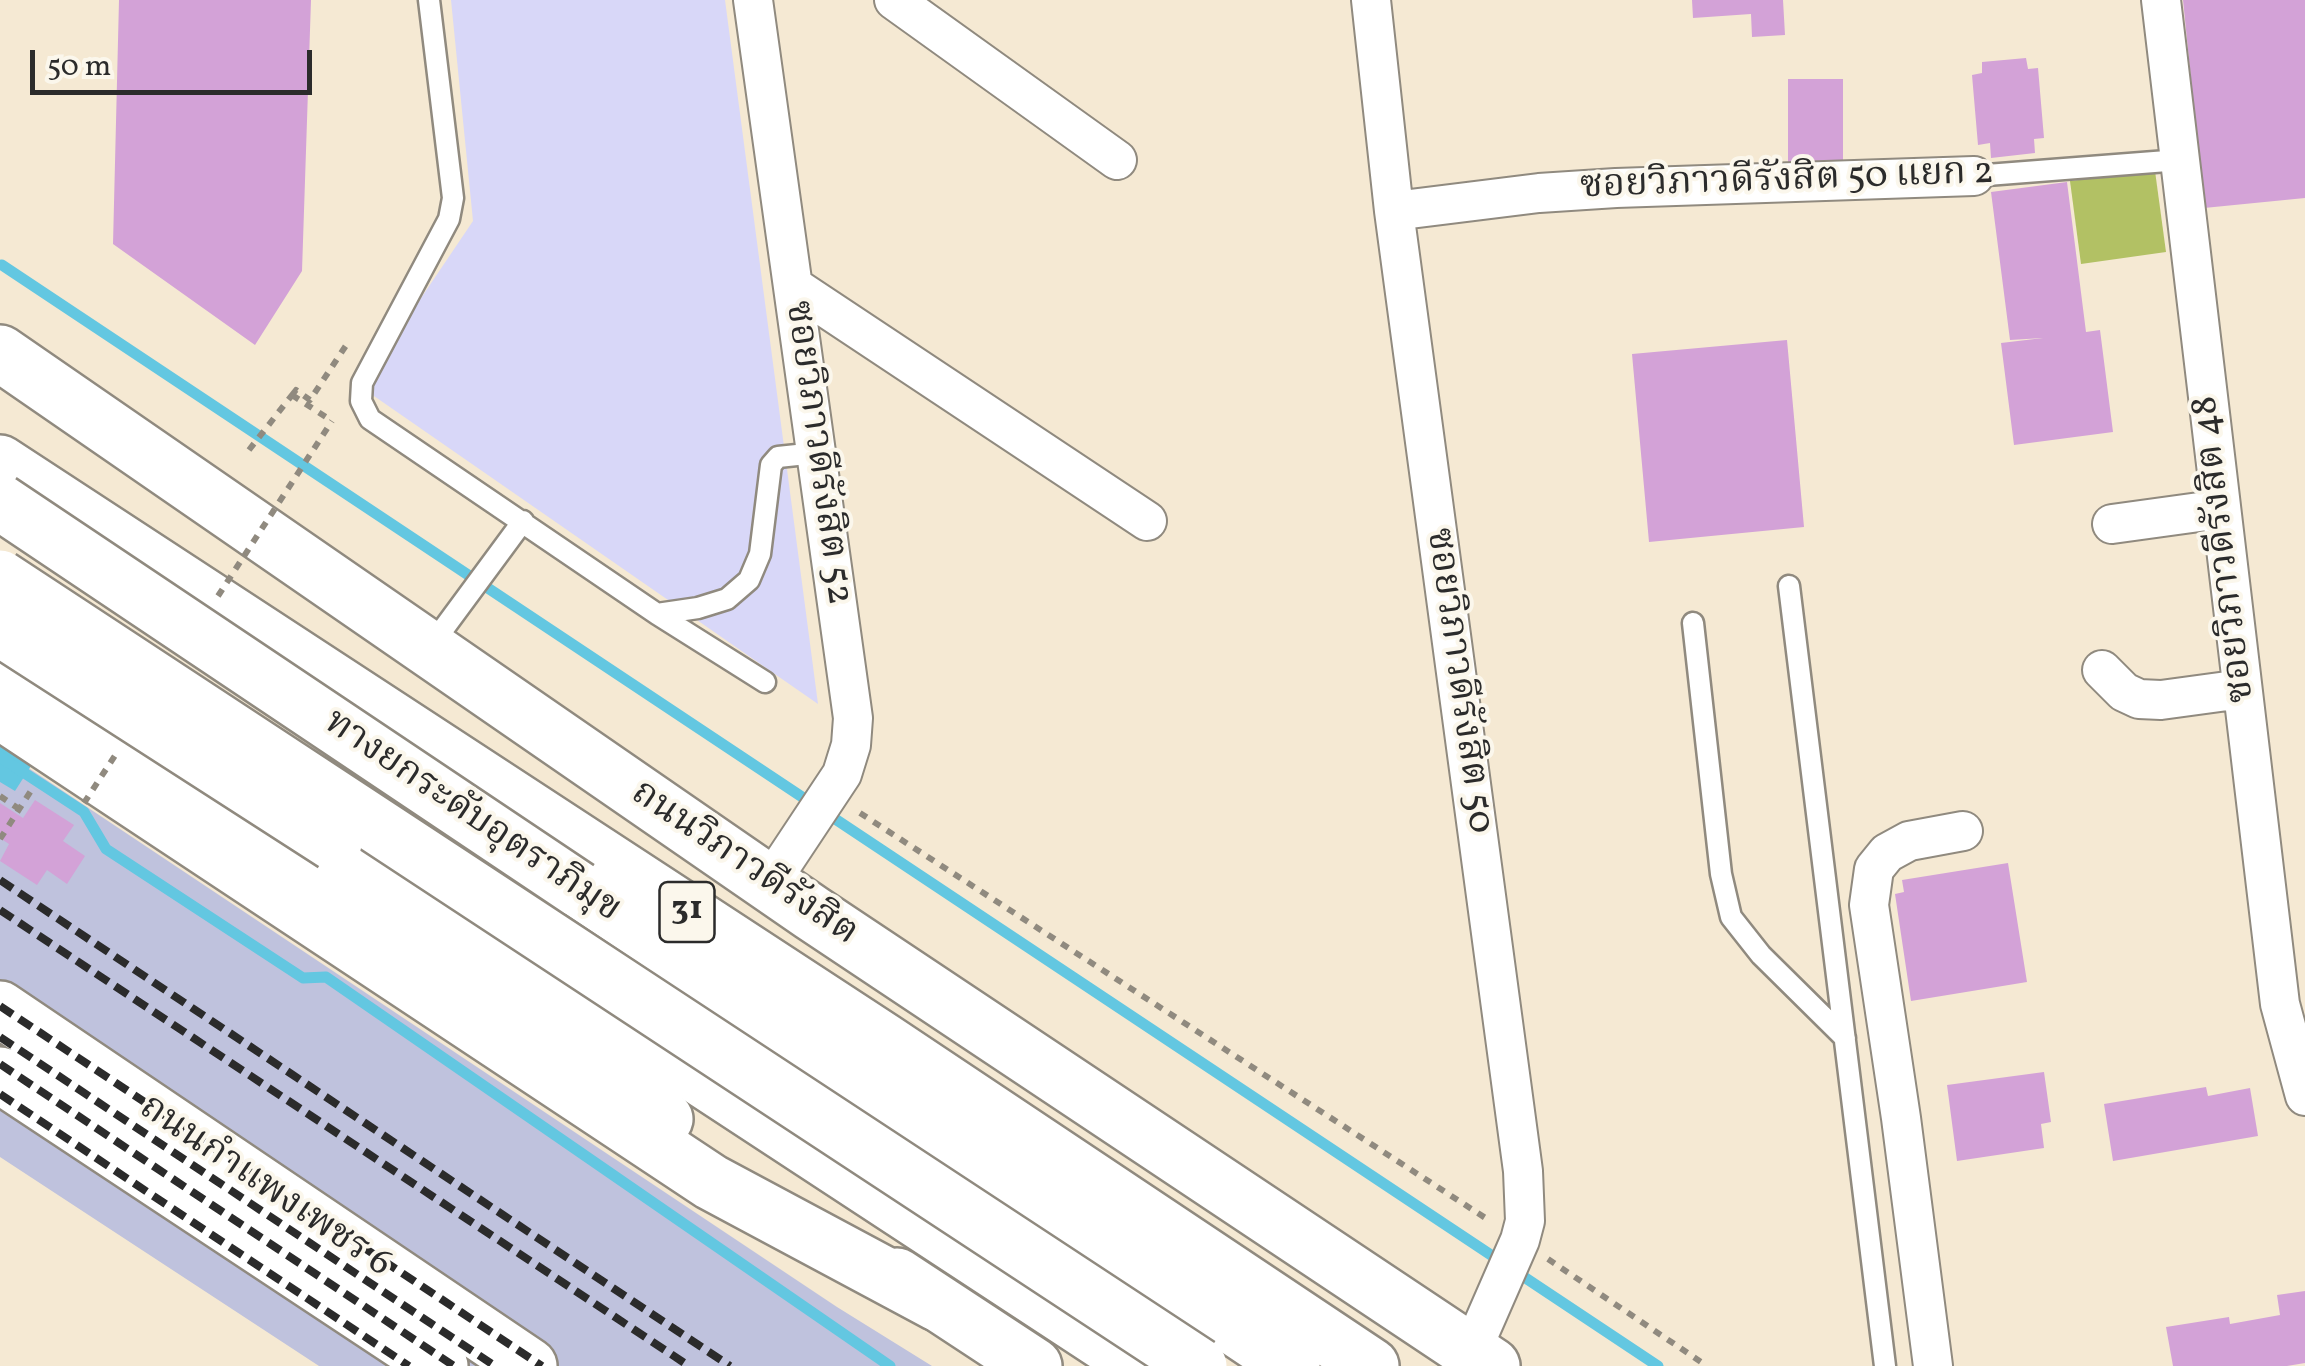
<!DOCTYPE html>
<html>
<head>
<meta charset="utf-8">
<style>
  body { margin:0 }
  #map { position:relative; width:2305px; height:1366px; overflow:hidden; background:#f5e9d3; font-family:Vollkorn,serif }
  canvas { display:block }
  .scale { position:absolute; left:30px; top:50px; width:282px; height:45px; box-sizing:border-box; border:5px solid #2b2b2b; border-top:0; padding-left:12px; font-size:30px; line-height:35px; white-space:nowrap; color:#2b2b2b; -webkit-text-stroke:8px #fbf7ec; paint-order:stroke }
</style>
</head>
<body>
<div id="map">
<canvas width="2305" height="1366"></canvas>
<div class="scale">50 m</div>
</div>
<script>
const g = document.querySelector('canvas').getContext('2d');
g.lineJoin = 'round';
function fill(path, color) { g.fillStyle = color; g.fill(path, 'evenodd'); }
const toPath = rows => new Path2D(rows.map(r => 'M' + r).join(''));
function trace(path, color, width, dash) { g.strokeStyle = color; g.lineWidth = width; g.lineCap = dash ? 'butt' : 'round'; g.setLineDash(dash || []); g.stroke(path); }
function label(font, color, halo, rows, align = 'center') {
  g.font = font + ' Vollkorn,"Noto Serif Thai",serif'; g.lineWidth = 8; g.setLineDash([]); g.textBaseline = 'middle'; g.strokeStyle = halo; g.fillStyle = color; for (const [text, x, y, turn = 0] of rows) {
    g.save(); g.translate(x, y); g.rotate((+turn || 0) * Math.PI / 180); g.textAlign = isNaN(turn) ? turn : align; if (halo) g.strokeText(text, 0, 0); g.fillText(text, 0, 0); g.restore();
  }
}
const built = toPath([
  [451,0,725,0,818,704,361,387,473,221]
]);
const industrial = toPath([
  [0,749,837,1307,932,1366,319,1366,0,1157]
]);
const green = toPath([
  [2155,171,2166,252,2081,264,2070,181]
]);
const water = toPath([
  [0,746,31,766,15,791,0,782]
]);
const stream = toPath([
  [2,265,1658,1366],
  [0,757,84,812,106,849,303,978,326,977,890,1366]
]);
const building = toPath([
  [119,0,311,0,302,271,255,345,113,244],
  [1692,0,1783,0,1785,35,1752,37,1751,14,1693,18],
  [2183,0,2305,0,2305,198,2204,208],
  [2026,58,2028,69,2038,68,2044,138,2034,139,2035,153,1991,158,1990,143,1978,145,1972,75,1982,73,1982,62],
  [1788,79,1843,79,1843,165,1788,165],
  [2067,182,2086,332,2100,330,2113,432,2014,445,2001,343,2043,338,2010,340,1991,192],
  [1787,340,1804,527,1649,542,1632,354],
  [35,800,74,825,63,841,85,856,67,884,47,870,37,885,0,861,9,844,0,838,0,803,23,818],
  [2008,863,2027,982,1911,1001,1895,894,1904,892,1902,880],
  [2044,1072,2051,1122,2041,1124,2044,1148,1957,1161,1947,1085],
  [2206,1087,2208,1096,2250,1088,2258,1136,2113,1161,2104,1104],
  [2305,1291,2305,1363,2287,1366,2173,1366,2166,1327,2229,1317,2230,1324,2280,1315,2277,1295]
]);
const path = toPath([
  [292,395,296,390,310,400,347,344],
  [292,395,332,421],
  [249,450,292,395],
  [0,796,19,809],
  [860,813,1487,1219],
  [0,839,34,786],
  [1548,1259,1707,1366]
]);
const lane = toPath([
  [429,0,453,198,449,219,362,383,361,401,370,419,657,614,765,682],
  [1974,176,2180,160],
  [1789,586,1885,1366],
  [657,614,698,608,727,599,749,580,760,554,771,465,778,457,816,453],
  [1693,623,1721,874,1731,917,1761,955,1845,1038],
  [430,647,523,521]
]);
const street = toPath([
  [753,0,853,718,851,745,842,774,769,884],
  [894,0,1117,160],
  [1371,0,1394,211,1523,1171,1525,1221,1520,1240,1471,1352],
  [2161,0,2280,1004,2305,1096],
  [1394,211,1539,193,1616,188,1974,176],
  [793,286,1147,521],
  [2112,524,2221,509],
  [2102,670,2124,692,2139,699,2161,700,2242,689],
  [1933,1366,1901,1118,1869,905,1874,869,1887,853,1909,841,1963,831]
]);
const secondary = toPath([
  [0,353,812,913,1492,1366],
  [0,670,665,1119],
  [0,1009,529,1366],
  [0,1075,440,1366],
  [897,1276,1034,1366]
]);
const primary = toPath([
  [0,711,711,1182,937,1303]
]);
const highway = toPath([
  [0,463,884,1041,1371,1366],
  [298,814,1140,1366],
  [578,889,1292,1366]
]);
const rail = toPath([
  [0,880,730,1366],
  [0,910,689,1366],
  [0,1006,542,1366],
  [0,1037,495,1366],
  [0,1064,454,1366],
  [0,1094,409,1366]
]);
const pathBridge = toPath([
  [218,596,332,421],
  [84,803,116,754]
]);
const highwayBridge = toPath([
  [0,502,578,889],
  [0,578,1199,1366],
  [0,628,334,843]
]);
const shields = [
  [687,912,55]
];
const shieldNames = [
  ["31",687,912]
];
const streetNames = [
  ["ซอยวิภาวดีรังสิต 50 แยก 2",1787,182,-2],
  ["ซอยวิภาวดีรังสิต 52",816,453,82],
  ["ซอยวิภาวดีรังสิต 48",2226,549,-97],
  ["ซอยวิภาวดีรังสิต 50",1457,681,82],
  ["ทางยกระดับอุตราภิมุข",471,818,34],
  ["ถนนวิภาวดีรังสิต",743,865,34],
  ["ถนนกำแพงเพชร 6",264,1188,34]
];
fill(built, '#d8d7f8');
fill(industrial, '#bfc2dd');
fill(green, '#b2c164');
fill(water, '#63c7e1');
trace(stream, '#63c7e1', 11);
fill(building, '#d3a2d7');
trace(lane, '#908a7f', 25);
trace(street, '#908a7f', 42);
trace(secondary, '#908a7f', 60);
trace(primary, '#908a7f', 60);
trace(highway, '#908a7f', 60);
trace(path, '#908a7f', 6, [8, 8]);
trace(lane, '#fff', 20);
trace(street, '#fff', 38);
trace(secondary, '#fff', 55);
trace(primary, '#fff', 55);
trace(highway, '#fff', 55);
trace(rail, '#2b2b2b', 8, [15, 8]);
trace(highwayBridge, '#908a7f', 60, []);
trace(pathBridge, '#908a7f', 6, [8, 8]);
trace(highwayBridge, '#fff', 55);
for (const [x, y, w] of shields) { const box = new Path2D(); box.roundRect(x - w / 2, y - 30, w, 60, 8); g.fillStyle = '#fbf7ec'; g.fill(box); trace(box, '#2b2b2b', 2.5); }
label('bold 35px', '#2b2b2b', null, shieldNames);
label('38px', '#2b2b2b', '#fbf7ec', streetNames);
</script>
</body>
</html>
